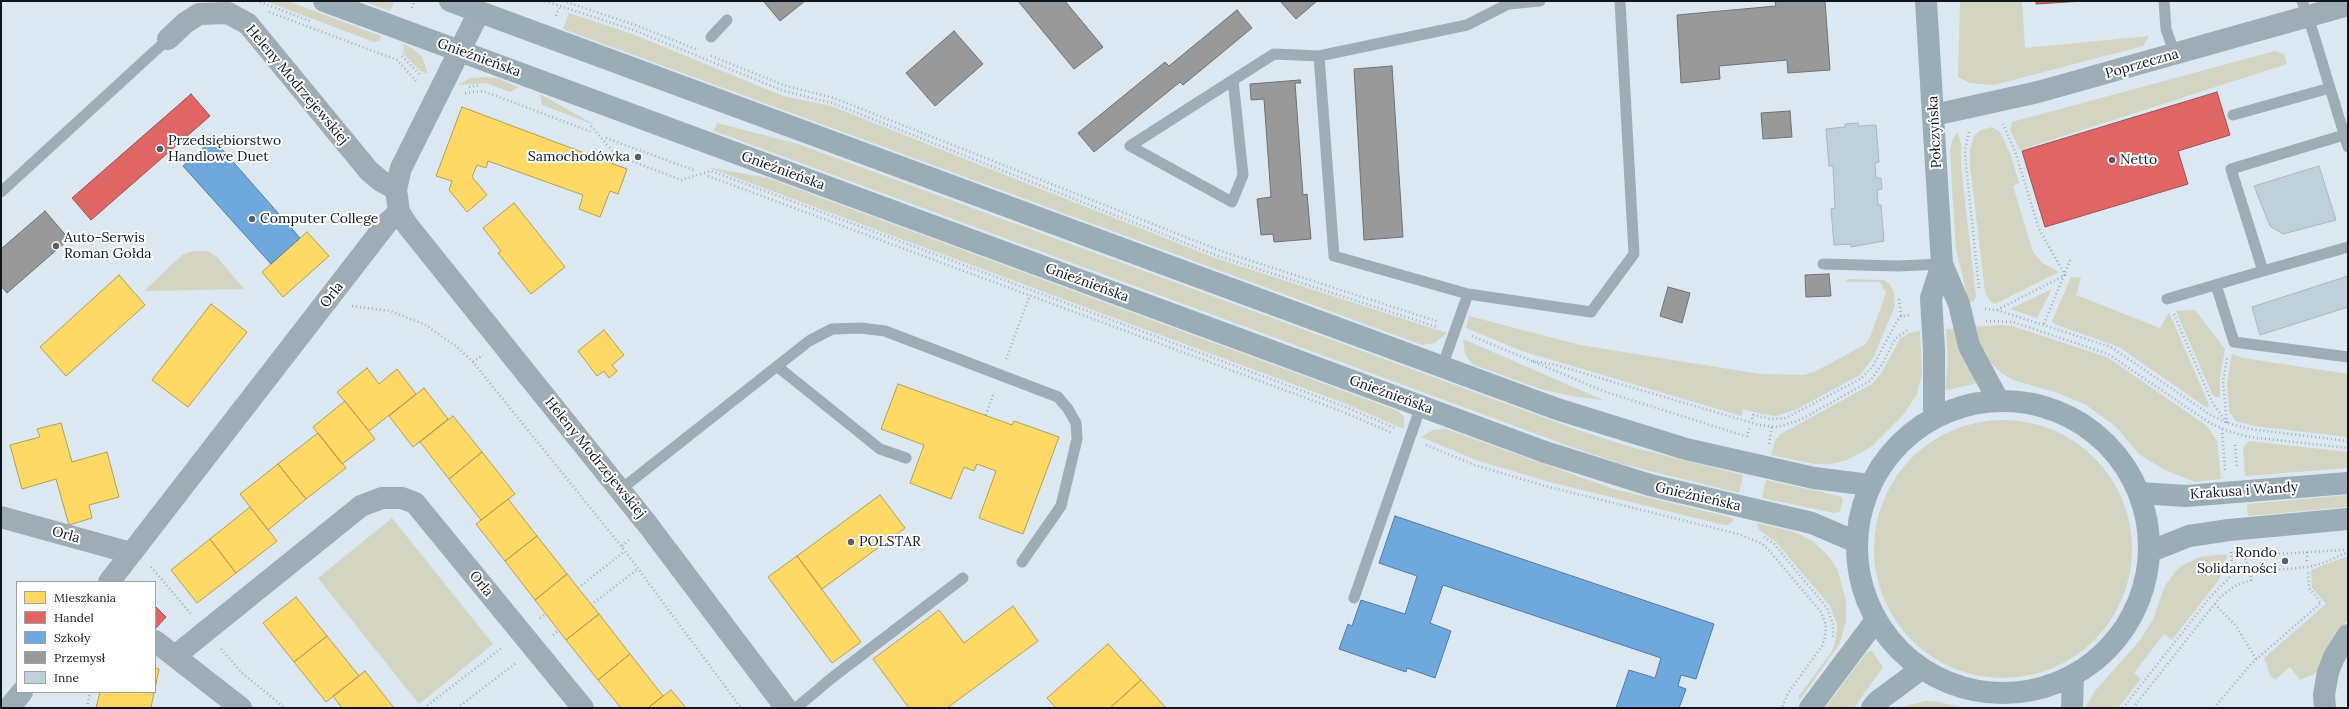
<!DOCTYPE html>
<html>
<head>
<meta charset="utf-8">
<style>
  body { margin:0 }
  #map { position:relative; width:2349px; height:709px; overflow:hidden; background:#dbe8f1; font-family:Lora,serif }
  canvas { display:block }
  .frame { position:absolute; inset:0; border:2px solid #0e161b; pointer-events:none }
  .legend { position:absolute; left:16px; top:581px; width:140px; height:112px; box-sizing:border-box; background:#fff; border:1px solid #9fa2a4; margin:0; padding:5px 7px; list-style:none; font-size:12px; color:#0e161b }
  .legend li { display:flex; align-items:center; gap:8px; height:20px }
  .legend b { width:20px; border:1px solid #9fa2a4 }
</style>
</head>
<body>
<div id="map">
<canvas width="2349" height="709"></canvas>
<div class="frame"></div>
<ul class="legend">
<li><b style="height:11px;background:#ffd966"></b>Mieszkania</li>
<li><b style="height:11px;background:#e06666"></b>Handel</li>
<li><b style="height:11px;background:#6fa8dc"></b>Szkoły</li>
<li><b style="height:11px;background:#999"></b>Przemysł</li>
<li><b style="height:11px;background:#bed0da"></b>Inne</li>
</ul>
</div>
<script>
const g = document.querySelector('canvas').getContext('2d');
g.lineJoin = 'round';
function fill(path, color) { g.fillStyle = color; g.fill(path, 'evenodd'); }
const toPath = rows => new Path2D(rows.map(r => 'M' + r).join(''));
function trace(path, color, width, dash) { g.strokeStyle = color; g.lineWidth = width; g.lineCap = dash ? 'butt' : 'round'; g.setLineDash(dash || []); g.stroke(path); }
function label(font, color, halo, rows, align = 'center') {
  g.font = font + ' Lora,serif'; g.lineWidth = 4; g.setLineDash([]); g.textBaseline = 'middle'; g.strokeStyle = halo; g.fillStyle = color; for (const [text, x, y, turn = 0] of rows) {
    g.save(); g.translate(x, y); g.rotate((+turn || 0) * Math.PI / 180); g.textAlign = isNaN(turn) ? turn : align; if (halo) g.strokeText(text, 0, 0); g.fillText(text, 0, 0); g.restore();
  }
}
const green = toPath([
  [265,1,288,1,381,36,379,41,374,42],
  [362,1,394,1,390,11],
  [1960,1,2022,1,2025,48,2149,36,2143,46,1994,85,1970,83,1958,77],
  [569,13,635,35,783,96,831,106,1218,259,1447,333,1435,343,1422,345,563,29],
  [404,44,413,49,422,57,428,74,419,70,403,53],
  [2275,51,2284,54,2287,64,2020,150,2010,130,2012,122],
  [486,77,496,78,519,87,510,92,486,83,458,85,470,78],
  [540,94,595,125,542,105],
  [717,123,798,144,1575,429,1627,446,1743,475,1739,493,1622,464,1569,446,714,131],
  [1992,127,2000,132,2010,153,2019,183,2013,186,2033,252,2042,263,2059,272,1995,304,1990,301,1985,292,1970,165,1970,150,1974,136,1981,130],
  [1957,132,1961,144,1961,166,1976,297,1974,301,1969,303,1956,249,1954,222,1950,151,1952,141],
  [707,167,768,178,1398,411,1404,417,1404,429,1344,403],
  [193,251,207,251,217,257,244,289,144,291,182,255],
  [2071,277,2081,278,2076,295,2160,328,2169,312,2209,405,2207,408,2119,347,2054,324,2052,321],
  [1847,279,1883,280,1890,284,1894,293,1895,306,1873,358,1860,375,1795,410,1776,416,1761,414,1743,409,1741,416,1522,351,1466,328,1469,316,1580,345,1760,374,1804,375,1816,371,1866,344,1871,334,1886,293,1880,282,1846,282],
  [2052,289,2037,318,2010,309],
  [2195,310,2225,349,2220,378,2220,397,2215,397,2212,394,2176,311],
  [2001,325,2012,326,2107,357,2207,426,2217,441,2221,479,2195,482,2165,470,2140,455,2115,426,2086,405,2058,393,2013,380,2000,372,1984,356,1972,327],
  [1946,329,1954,329,1962,355,1977,383,1948,390,1945,389,1948,361],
  [1920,331,1922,373,1917,394,1904,414,1871,447,1847,460,1830,464,1815,464,1771,455,1775,441,1781,434,1872,384,1882,372,1900,339,1909,333],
  [1463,339,1603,400,1576,397,1540,389,1472,364,1465,354],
  [2232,354,2243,358,2348,374,2348,437,2254,426,2236,421,2229,412,2227,382],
  '1874 549a129 129 0 1 1 258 0a129 129 0 1 1-258 0Z',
  [1446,429,1614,489,1733,518,1733,521,1728,525,1724,525,1546,481,1476,460,1421,437,1433,430],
  [2249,441,2348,452,2348,468,2245,476,2243,448],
  [1766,480,1840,496,1843,500,1840,511,1835,513,1762,498],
  [2348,495,2348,507,2248,516,2247,504],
  [392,518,493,644,419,704,318,578],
  [1757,523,1795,532,1814,542,1830,558,1838,571,1846,601,1846,621,1840,643,1799,701,1799,696,1832,651,1836,639,1837,624,1830,606,1776,542,1759,530],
  [2227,554,2225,568,2218,581,2172,640,2164,634,2134,673,2141,679,2118,708,2085,708,2095,691,2141,639,2153,619,2165,586,2175,572,2181,566,2199,557],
  [2348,556,2348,619,2326,649,2316,673,2300,680,2290,667,2275,680,2270,675,2264,658,2326,604,2312,588,2311,570],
  [1872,651,1883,667,1854,708,1825,708,1867,652],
  [1926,701,1939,702,1965,708,1897,708]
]);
const homes = toPath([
  [462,107,627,169,618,194,610,191,600,217,579,209,583,195,488,161,486,168,477,165,472,177,487,195,467,212,449,190,452,181,436,176,462,107],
  [514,203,565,267,531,294,498,253,501,251,483,228,514,203],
  [307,232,329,256,283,297,262,272,307,232],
  [119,275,145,305,66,376,40,347,119,275],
  [211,304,247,332,188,407,152,380,211,304],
  [604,330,624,355,612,365,617,371,609,378,604,371,597,376,578,351,604,330],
  [367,368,379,384,397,369,416,394,369,431,337,392,367,368],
  [898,384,1012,425,1014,421,1059,437,1023,534,979,518,996,471,977,464,974,471,964,467,951,499,910,483,924,445,881,429,898,384],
  [424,388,448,419,413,447,389,416,424,388],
  [345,401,375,439,342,464,313,427,345,401],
  [453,416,482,452,449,479,420,442,453,416],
  [61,423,72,462,107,452,119,497,89,505,92,518,69,525,56,479,22,489,10,445,40,437,37,429,61,423],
  [318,433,346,468,306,499,278,464,318,433],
  [482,452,515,494,481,520,449,479,482,452],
  [278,464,306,499,268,530,240,494,278,464],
  [880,495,905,528,822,589,797,556,880,495],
  [508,499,537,536,505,561,476,524,508,499],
  [250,507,277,541,236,573,210,539,250,507],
  [537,536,567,574,535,600,505,561,537,536],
  [210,539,236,573,197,603,171,570,210,539],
  [797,556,861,642,832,663,768,577,797,556],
  [567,574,599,614,566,640,535,600,567,574],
  [296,597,327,636,294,662,263,623,296,597],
  [1013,606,1038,641,947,708,909,708,873,659,939,610,964,643,1013,606],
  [599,614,630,654,598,680,566,640,599,614],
  [327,636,359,676,326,702,294,662,327,636],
  [1108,644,1141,680,1110,708,1056,708,1047,698,1108,644],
  [630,654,663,696,648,708,621,708,598,680,630,654],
  [155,668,159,669,155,689,155,668],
  [365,671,394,708,342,708,333,696,365,671],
  [1141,680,1166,708,1110,708,1141,680],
  [671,690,686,708,648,708,663,696,671,690],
  [100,692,154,692,151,708,96,708,100,692]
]);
const shops = toPath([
  [2036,1,2084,1,2036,4,2036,1],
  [2217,92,2230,135,2178,151,2188,184,2045,227,2022,151,2217,92],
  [191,94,210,116,91,220,72,198,191,94],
  [155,606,166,617,155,629,155,606]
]);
const schools = toPath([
  [213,139,300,238,271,264,183,166,213,139],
  [1395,516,1714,624,1696,679,1681,675,1678,686,1686,689,1679,708,1616,708,1629,670,1655,678,1661,658,1443,585,1430,623,1451,631,1435,678,1407,668,1406,672,1339,649,1348,624,1352,626,1361,600,1405,614,1417,576,1379,563,1395,516]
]);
const industry = toPath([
  [766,1,805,1,780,21,764,2,766,1],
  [1018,1,1065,1,1103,47,1074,69,1018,1],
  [1280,1,1317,1,1296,19,1280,1],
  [1775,1,1825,1,1830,70,1788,73,1787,60,1719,66,1720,79,1681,83,1677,15,1776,6,1775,1],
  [1237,10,1252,28,1183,85,1180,82,1094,152,1078,133,1165,62,1169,66,1237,10],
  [954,31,983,64,935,106,906,73,954,31],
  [1392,66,1403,237,1364,240,1354,69,1392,66],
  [1300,80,1301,83,1295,83,1303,195,1307,194,1311,239,1274,242,1273,234,1261,235,1257,199,1271,197,1264,99,1251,100,1250,84,1300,80],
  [1790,111,1792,137,1763,139,1761,113,1790,111],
  [45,211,69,239,7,293,1,286,1,249,45,211],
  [1829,274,1831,296,1806,297,1805,275,1829,274],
  [1668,287,1690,293,1682,323,1660,316,1668,287]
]);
const building = toPath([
  [1858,123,1858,126,1876,125,1879,162,1875,163,1876,178,1881,178,1882,189,1877,190,1878,205,1881,205,1884,241,1851,247,1851,244,1834,245,1831,209,1835,208,1833,166,1829,166,1826,129,1845,127,1845,124,1858,123],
  [2319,166,2336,220,2283,234,2270,226,2254,186,2319,166],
  [2348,276,2348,307,2260,335,2252,307,2348,276]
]);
const path = toPath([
  [545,1,636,31,784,91,832,103,1218,256,1437,327],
  [563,1,638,26,698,50],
  [260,2,310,21],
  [412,8,414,1],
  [269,12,397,60,417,82],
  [556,16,559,8],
  [402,56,421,76],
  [711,56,786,86,834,98,1221,251,1439,322],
  [469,87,480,85],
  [465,93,483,91,592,132],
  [591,126,616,155,681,180,711,171,1343,406,1395,428],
  [1969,132,1965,150,1966,165,1979,288],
  [606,138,696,171],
  [708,176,1341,411,1392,433],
  [1899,299,1901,316],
  [352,306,390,311,424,324,457,347,473,362,625,551,741,708],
  [1985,309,1997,310,2065,275,2039,229,2015,151,2003,124],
  [1997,310,2111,347,2209,414,2227,423,2250,429,2348,441],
  [2174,314,2212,402,2227,423],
  [1986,321,2013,322,2108,354,2210,423,2228,431,2249,437,2348,448],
  [2044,324,2071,258],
  [1472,336,1606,392,1745,436],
  [1006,359,1030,295],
  [1533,361,1556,365,1759,425,1777,427,1800,420,1870,381,1883,363,1895,339,1909,329],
  [473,362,483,355],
  [986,415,994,392],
  [1752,419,1753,415,1771,419,1786,418,1862,378,1873,366,1897,321,1901,316,1909,315],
  [2227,423,2223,382,2227,358],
  [2222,429,2225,470],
  [1747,437,1750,426],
  [1769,444,1772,426],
  [1426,445,1475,465,1545,486,1738,534,1761,543,1768,549,1821,612,1826,625,1825,637,1822,646,1788,693,1782,708],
  [2235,445,2237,469],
  [1764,537,1774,544,1827,608,1833,624,1833,637],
  [622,546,630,539],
  [2231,552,2233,574],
  [2307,552,2307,563],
  [2243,555,2250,569],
  [2243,556,2344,550],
  [151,567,191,614],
  [578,588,625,551],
  [2215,604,2236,626,2256,659],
  [591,605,638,569],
  [540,618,546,613],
  [553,635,559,630],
  [221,649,242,673,285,708],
  [87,708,90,692],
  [424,708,503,647],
  [457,708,516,663],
  [2123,708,2211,596,2233,574,2308,567,2323,563,2348,552],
  [2133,708,2220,597,2235,586,2251,580,2251,576],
  [2214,708,2251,664,2321,603,2309,588,2308,570]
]);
const lane = toPath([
  [2164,1,2166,29,2175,55],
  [2302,1,2308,16,2348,147],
  [711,37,727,20],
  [1319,56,1334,256,1468,294],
  [1233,80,1243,175,1232,202,1130,146,1233,80,1274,54,1319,56,1467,25,1508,4,1540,1],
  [2233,115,2330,88],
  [2344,135,2231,169,2263,271,2348,247],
  [1,192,168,39],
  [1823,264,1898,266,1942,264],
  [2216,285,2234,342,2348,357],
  [2167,299,2263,271],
  [778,367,880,449,906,458],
  [1442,367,1468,294,1591,312,1634,254,1620,1],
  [620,490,809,341,832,329,861,328,885,331,1058,397,1068,409,1076,423,1077,439,1061,506,1022,562],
  [1354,598,1421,406],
  [796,708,833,677,963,578]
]);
const street = toPath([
  [479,12,401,168,396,189,399,212,408,226,648,525,786,708],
  [168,39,185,23,199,14,228,13,248,24,369,171,381,181,396,189],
  [1934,115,2038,92,2348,5],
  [1,517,131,553],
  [109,582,387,223,399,212],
  [155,641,241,708],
  [175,656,361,506,382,498,402,498,415,503,583,708],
  [9,708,22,692],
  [2325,708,2324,695,2328,672,2334,657,2348,635]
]);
const secondary = toPath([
  [324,1,1545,452,1650,485,1812,523,1856,542],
  [450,1,1557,409,1686,449,1814,478,1870,485],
  [1926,1,1942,264,1959,304,1969,346,1998,400],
  '1857 547a146 146 0 1 1 292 0a146 146 0 1 1-292 0Z',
  [1934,418,1934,350,1931,298,1942,264],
  [2140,493,2186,496,2348,483],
  [2151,551,2189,536,2229,530,2348,519],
  [1810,708,1876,620],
  [1872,708,1878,701,1921,669],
  [2072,708,2073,677]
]);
const markers = [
  [160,149,4,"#566066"],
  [638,157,4,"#566066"],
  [2112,160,4,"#566066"],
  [252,219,4,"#566066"],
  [56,246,4,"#566066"],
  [851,542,4,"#566066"],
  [2285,561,4,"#566066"]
];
const streetNames = [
  ["Gnieźnieńska",479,58,20],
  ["Poprzeczna",2142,64,-16],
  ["Heleny Modrzejewskiej",297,85,50],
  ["Połczyńska",1935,132,-93],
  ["Gnieźnieńska",783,171,20],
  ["Gnieźnieńska",1087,283,20],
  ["Orla",332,295,-52],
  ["Gnieźnieńska",1391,395,20],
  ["Heleny Modrzejewskiej",595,458,51],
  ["Krakusa i Wandy",2244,491,-4],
  ["Gnieźnieńska",1698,497,13],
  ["Orla",66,535,16],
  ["Orla",481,584,51]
];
const poiNames = [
  ["Przedsiębiorstwo",168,141],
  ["Handlowe Duet",168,157],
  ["Samochodówka",630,157,"right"],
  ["Netto",2120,160],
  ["Computer College",260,219],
  ["Auto-Serwis",64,238],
  ["Roman Gołda",64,254],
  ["POLSTAR",859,542],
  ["Rondo",2277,553,"right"],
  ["Solidarności",2277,569,"right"]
];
fill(green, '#d3d4c2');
fill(homes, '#ffd966');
trace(homes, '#b79e50', 1);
fill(shops, '#e06666');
trace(shops, '#a14e50', 1);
fill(schools, '#6fa8dc');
trace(schools, '#527ca2', 1);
fill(industry, '#999');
trace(industry, '#6f7273', 1);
fill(building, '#bed0da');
trace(building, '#acb6bd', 1);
trace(path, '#a3afb6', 2.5, [1, 3]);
trace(lane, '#9eacb6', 11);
trace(street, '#9eacb6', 22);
trace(secondary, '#9aacb6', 22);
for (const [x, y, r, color] of markers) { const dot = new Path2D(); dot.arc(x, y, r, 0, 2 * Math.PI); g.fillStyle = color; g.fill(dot); trace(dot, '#fff', 1.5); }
label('14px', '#0e161b', '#fff', streetNames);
label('14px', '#0e161b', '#fff', poiNames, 'left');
</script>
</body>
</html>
